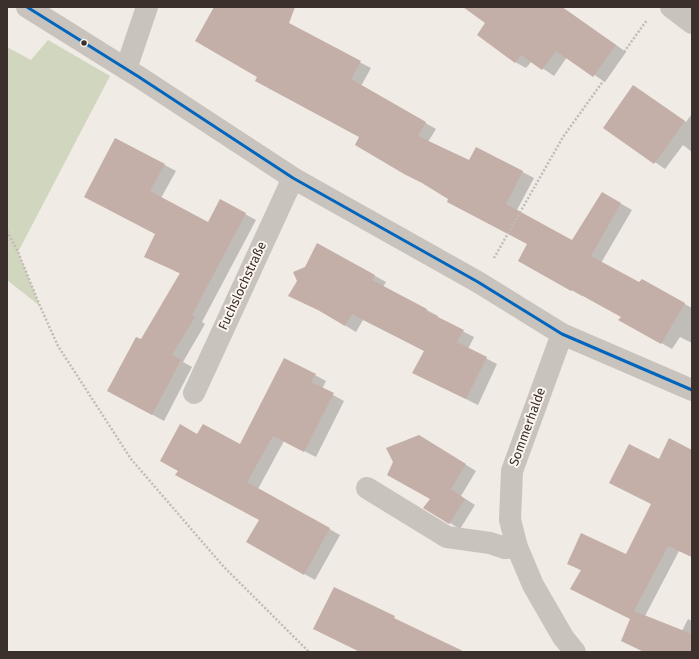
<!DOCTYPE html>
<html>
<head>
<meta charset="utf-8">
<style>
  body { margin:0 }
  #map { position:relative; width:699px; height:659px; overflow:hidden; background:#f0ebe5; font-family:"Fira Sans",sans-serif }
  canvas { display:block }
  .frame { position:absolute; inset:0; border:8px solid #3b302b; pointer-events:none }
</style>
</head>
<body>
<div id="map">
<canvas width="699" height="659"></canvas>
<div class="frame"></div>
</div>
<script>
const g = document.querySelector('canvas').getContext('2d');
g.lineJoin = 'round';
function fill(path, color) { g.fillStyle = color; g.fill(path, 'evenodd'); }
const toPath = rows => new Path2D(rows.map(r => 'M' + r).join(''));
function trace(path, color, width, dash) { g.strokeStyle = color; g.lineWidth = width; g.lineCap = dash ? 'butt' : 'round'; g.setLineDash(dash || []); g.stroke(path); }
function label(font, color, halo, rows, align = 'center') {
  g.font = font + ' "Fira Sans",sans-serif'; g.lineWidth = 4; g.setLineDash([]); g.textBaseline = 'middle'; g.strokeStyle = halo; g.fillStyle = color; for (const [text, x, y, turn = 0] of rows) {
    g.save(); g.translate(x, y); g.rotate((+turn || 0) * Math.PI / 180); g.textAlign = isNaN(turn) ? turn : align; if (halo) g.strokeText(text, 0, 0); g.fillText(text, 0, 0); g.restore();
  }
}
const green = toPath([
  [48,40,110,76,18,252,40,306,7,280,7,47,31,60]
]);
const shadow = toPath([
  [215,7,252,7,371,68,361,86,436,129,428,142,470,161,477,148,534,178,517,210,572,242,602,193,632,210,601,263,640,283,642,280,692,308,692,343,680,337,672,349,620,320,622,317,583,295,582,296,519,261,528,244,450,199,360,137,259,77],
  [465,7,562,7,626,52,605,82,567,57,554,76,532,61,526,68,515,62,487,23],
  [634,86,686,122,692,114,692,152,683,145,665,169,604,127],
  [116,139,176,171,161,198,208,223,245,214,256,220,202,322,205,324,183,362,192,367,164,421,120,397,142,341,181,274,146,257,156,234],
  [317,244,386,282,383,287,427,310,438,316,437,318,474,337,468,349,497,364,478,405,425,379,425,351,363,320,356,332,328,315,290,296,306,268],
  [315,375,326,381,322,389,344,401,316,457,284,441,258,489,340,535,315,580,248,542,260,520,198,436,240,445],
  [429,442,476,471,461,496,475,505,460,529,450,523,431,499],
  [692,451,692,557,679,551,645,616,682,631,688,619,692,621,692,652,644,652,631,619,582,571,568,563,626,555,652,504,659,460]
]);
const building = toPath([
  [214,7,295,7,289,23,361,61,351,79,426,122,418,136,469,160,476,147,523,171,506,204,572,240,602,192,621,203,591,256,639,282,642,279,685,303,661,344,618,320,621,317,572,290,571,291,518,261,527,244,447,202,448,199,422,183,404,174,355,145,359,137,255,81,257,77,195,41],
  [463,7,562,7,616,45,593,77,556,51,542,70,521,55,515,63,477,35,485,23],
  [633,85,685,121,654,164,603,128],
  [115,138,165,164,150,191,208,222,220,199,246,213,192,315,195,317,172,355,181,360,152,415,107,391,136,337,141,339,180,273,144,257,155,234,84,197],
  [317,243,375,275,372,280,427,309,426,311,464,330,457,342,487,357,466,399,412,373,424,351,352,314,345,326,318,310,288,296,297,281,293,272,305,267],
  [284,358,316,374,311,382,334,393,304,452,273,436,247,482,330,528,304,575,246,542,259,520,175,475,178,471,160,461,180,424,197,434,203,424,240,444],
  [419,435,466,464,451,489,465,499,449,524,423,508,430,499,387,475,393,462,386,448],
  [669,438,692,450,692,557,668,546,634,611,692,634,692,652,644,652,621,641,632,614,630,619,570,589,581,570,567,564,581,533,626,554,651,504,609,483,629,444,659,459],
  [334,587,395,616,394,618,465,652,360,652,313,629]
]);
const path = toPath([
  [7,231,18,252,40,306,58,346,131,459,223,566,309,652],
  [494,258,563,137,647,20]
]);
const minor = toPath([
  [27,7,139,77,293,178,478,282,562,334,692,390],
  [671,7,692,23],
  [126,69,147,7],
  [562,334,512,471,510,520,517,547,533,585,563,637,575,652],
  [194,393,293,178],
  [367,488,447,537,490,543,505,548,517,547]
]);
const bus1 = toPath([
  [27,7,139,77,293,178,478,282,562,334,692,390]
]);
const markers = [
  [84,43,3.5,"#3b302b"]
];
const streetNames = [
  ["Fuchslochstraße",243,286,-65],
  ["Sommerhalde",528,427,-70]
];
fill(green, '#d1d6bf');
fill(shadow, '#0003');
fill(building, '#c3afa7');
trace(path, '#c2bbb6', 2.5, [2, 2]);
trace(minor, '#c9c3be', 22);
trace(bus1, '#0065bd', 3);
for (const [x, y, r, color] of markers) { const dot = new Path2D(); dot.arc(x, y, r, 0, 2 * Math.PI); g.fillStyle = color; g.fill(dot); trace(dot, '#fbf5ee', 1.5); }
label('13px', '#3b302b', '#fbf5ee', streetNames);
</script>
</body>
</html>
